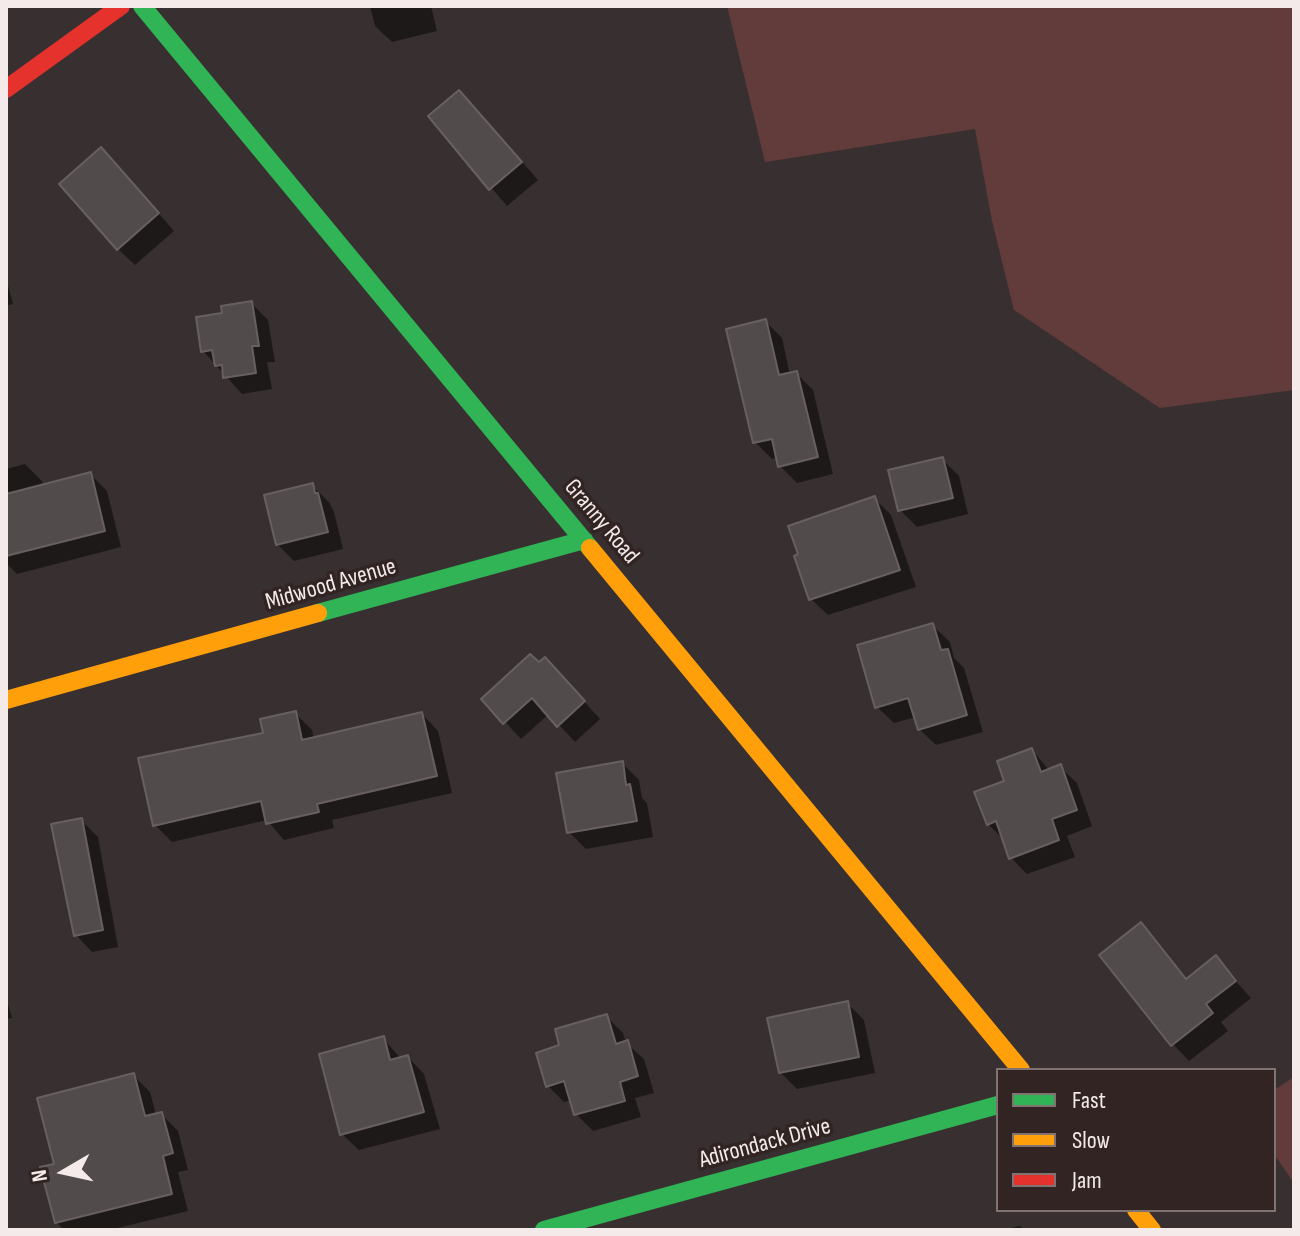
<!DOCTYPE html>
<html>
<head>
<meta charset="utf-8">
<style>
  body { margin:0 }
  #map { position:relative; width:1300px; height:1236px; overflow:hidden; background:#383030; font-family:"Sofia Sans Condensed",sans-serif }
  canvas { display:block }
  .frame { position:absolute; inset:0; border:8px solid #f4eae9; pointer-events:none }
  .legend { position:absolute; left:996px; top:1068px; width:280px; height:144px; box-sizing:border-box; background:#322423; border:2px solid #807372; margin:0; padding:10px 14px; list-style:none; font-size:24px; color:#f4eae9 }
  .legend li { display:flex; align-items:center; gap:16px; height:40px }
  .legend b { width:40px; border:2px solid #807372 }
  .north { position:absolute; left:24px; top:1132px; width:80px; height:80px; -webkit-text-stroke:6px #322423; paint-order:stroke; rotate:261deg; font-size:22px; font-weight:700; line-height:32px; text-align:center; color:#f4eae9 }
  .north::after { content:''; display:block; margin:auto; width:28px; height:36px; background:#f4eae9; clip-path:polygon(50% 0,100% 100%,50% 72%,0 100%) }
</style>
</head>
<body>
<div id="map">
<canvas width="1300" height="1236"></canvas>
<div class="frame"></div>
<ul class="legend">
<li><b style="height:10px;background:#30b455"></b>Fast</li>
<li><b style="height:10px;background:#ff9f0a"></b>Slow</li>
<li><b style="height:10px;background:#e5322d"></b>Jam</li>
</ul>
<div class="north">N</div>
</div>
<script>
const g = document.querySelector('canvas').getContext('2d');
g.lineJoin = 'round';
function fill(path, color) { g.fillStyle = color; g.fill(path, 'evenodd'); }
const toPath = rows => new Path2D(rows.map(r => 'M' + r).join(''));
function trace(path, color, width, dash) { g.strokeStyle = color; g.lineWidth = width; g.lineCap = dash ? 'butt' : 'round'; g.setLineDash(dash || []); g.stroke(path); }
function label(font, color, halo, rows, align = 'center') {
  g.font = font + ' "Sofia Sans Condensed",sans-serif'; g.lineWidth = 7; g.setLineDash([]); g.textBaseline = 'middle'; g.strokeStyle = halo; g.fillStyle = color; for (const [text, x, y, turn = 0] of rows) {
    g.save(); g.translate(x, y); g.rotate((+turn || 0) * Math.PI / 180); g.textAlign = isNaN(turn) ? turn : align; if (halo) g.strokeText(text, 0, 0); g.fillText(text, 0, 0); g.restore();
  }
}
const green = toPath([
  [727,6,1294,6,1294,390,1160,408,1014,310,992,221,975,129,765,162],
  [1294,1077,1294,1183,1274,1154,1274,1090]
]);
const shadow = toPath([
  [370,6,431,6,437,31,392,42,375,26],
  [476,109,538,180,507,206,430,116],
  [118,166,174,231,135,265,118,249],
  [6,278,13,304,6,306],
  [251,303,268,320,275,362,267,362,272,389,242,394,203,351,224,314],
  [765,321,782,338,790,375,796,373,813,390,833,474,797,483,780,466,778,457,772,459,755,442],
  [942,459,959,476,968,514,917,527,900,510],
  [25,464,42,481,43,486,90,474,107,491,121,547,17,574,6,563,6,469],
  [312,486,329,502,334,512,343,549,294,561,277,544],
  [875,499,891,515,916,587,828,615,811,599],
  [933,626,950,642,954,658,964,668,983,732,936,745,919,729,916,717,894,723,877,707],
  [561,676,600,719,575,742,549,714,521,739,484,699],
  [295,713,312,730,314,739,422,714,438,731,452,793,332,820,334,828,284,840,267,820,172,842,155,825,265,734],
  [1032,750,1050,771,1060,767,1077,783,1092,826,1067,836,1075,857,1027,874,1011,858,1004,840,988,824,1007,782],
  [622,763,639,780,642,798,647,803,653,837,586,849,569,832],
  [81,820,98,837,118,947,92,952,76,935],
  [1141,925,1188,980,1215,958,1251,998,1221,1022,1228,1031,1189,1061,1173,1044],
  [6,997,12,1018,6,1019],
  [847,1003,864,1020,875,1073,797,1089,780,1072],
  [606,1016,623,1033,626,1043,644,1059,654,1093,635,1098,641,1117,593,1131,576,1114,572,1100,564,1102,548,1086,562,1046],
  [383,1038,401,1059,408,1057,424,1074,440,1129,359,1150,342,1134],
  [133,1075,150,1092,156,1115,161,1114,178,1131,188,1170,178,1172,188,1211,109,1230,64,1230,56,1222,56,1165],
  [1020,1226,1024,1230,1002,1230]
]);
const building = toPath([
  [459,90,522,162,489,190,428,116,459,90],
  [101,147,159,213,117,250,59,184,101,147],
  [252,301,259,346,252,346,256,373,223,378,222,365,215,366,212,350,201,352,196,317,222,313,221,306,252,301],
  [766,319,779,375,797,371,818,457,778,467,772,439,753,443,726,329,766,319],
  [943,457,953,498,898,511,888,470,943,457],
  [91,472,105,531,6,556,6,494,91,472],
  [313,483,315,493,318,493,328,532,276,545,264,495,313,483],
  [875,496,900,570,809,600,794,556,798,554,788,526,875,496],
  [933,623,941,650,948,649,967,715,918,730,908,698,875,708,857,645,933,623],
  [530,654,539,662,545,657,585,701,557,727,532,698,503,724,481,699,530,654],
  [296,711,302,740,422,712,437,776,317,804,319,812,266,824,261,801,153,826,138,758,263,733,260,719,296,711],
  [1032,748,1041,772,1061,764,1077,810,1052,819,1059,840,1009,859,996,821,987,825,974,792,1004,781,997,761,1032,748],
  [623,761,626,785,630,784,637,821,567,833,556,773,623,761],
  [82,818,103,930,74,936,51,824,82,818],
  [1141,922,1186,979,1216,955,1236,981,1206,1004,1213,1013,1171,1046,1099,955,1141,922],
  [848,1001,859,1057,779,1073,767,1018,848,1001],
  [607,1014,616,1044,628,1040,638,1076,620,1082,625,1101,574,1115,564,1081,546,1087,536,1053,559,1045,555,1029,607,1014],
  [384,1036,390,1060,408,1055,424,1112,340,1135,319,1054,384,1036],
  [134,1073,145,1116,162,1112,173,1153,163,1156,172,1194,55,1223,40,1167,54,1164,37,1098,134,1073]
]);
const fast = toPath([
  [142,6,590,548],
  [318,613,584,540],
  [544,1230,998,1105]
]);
const slow = toPath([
  [590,548,1021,1070],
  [6,700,318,613],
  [1136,1210,1152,1230]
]);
const jam = toPath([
  [6,89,121,6]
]);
const streetNames = [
  ["Granny Road",601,522,50],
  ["Midwood Avenue",331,585,-16],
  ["Adirondack Drive",765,1144,-15]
];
fill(green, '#623c3a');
fill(shadow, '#0007');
fill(building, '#524b4b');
trace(building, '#67605f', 2);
trace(fast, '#30b455', 18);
trace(slow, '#ff9f0a', 18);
trace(jam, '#e5322d', 18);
label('24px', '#f4eae9', '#322423', streetNames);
</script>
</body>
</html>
